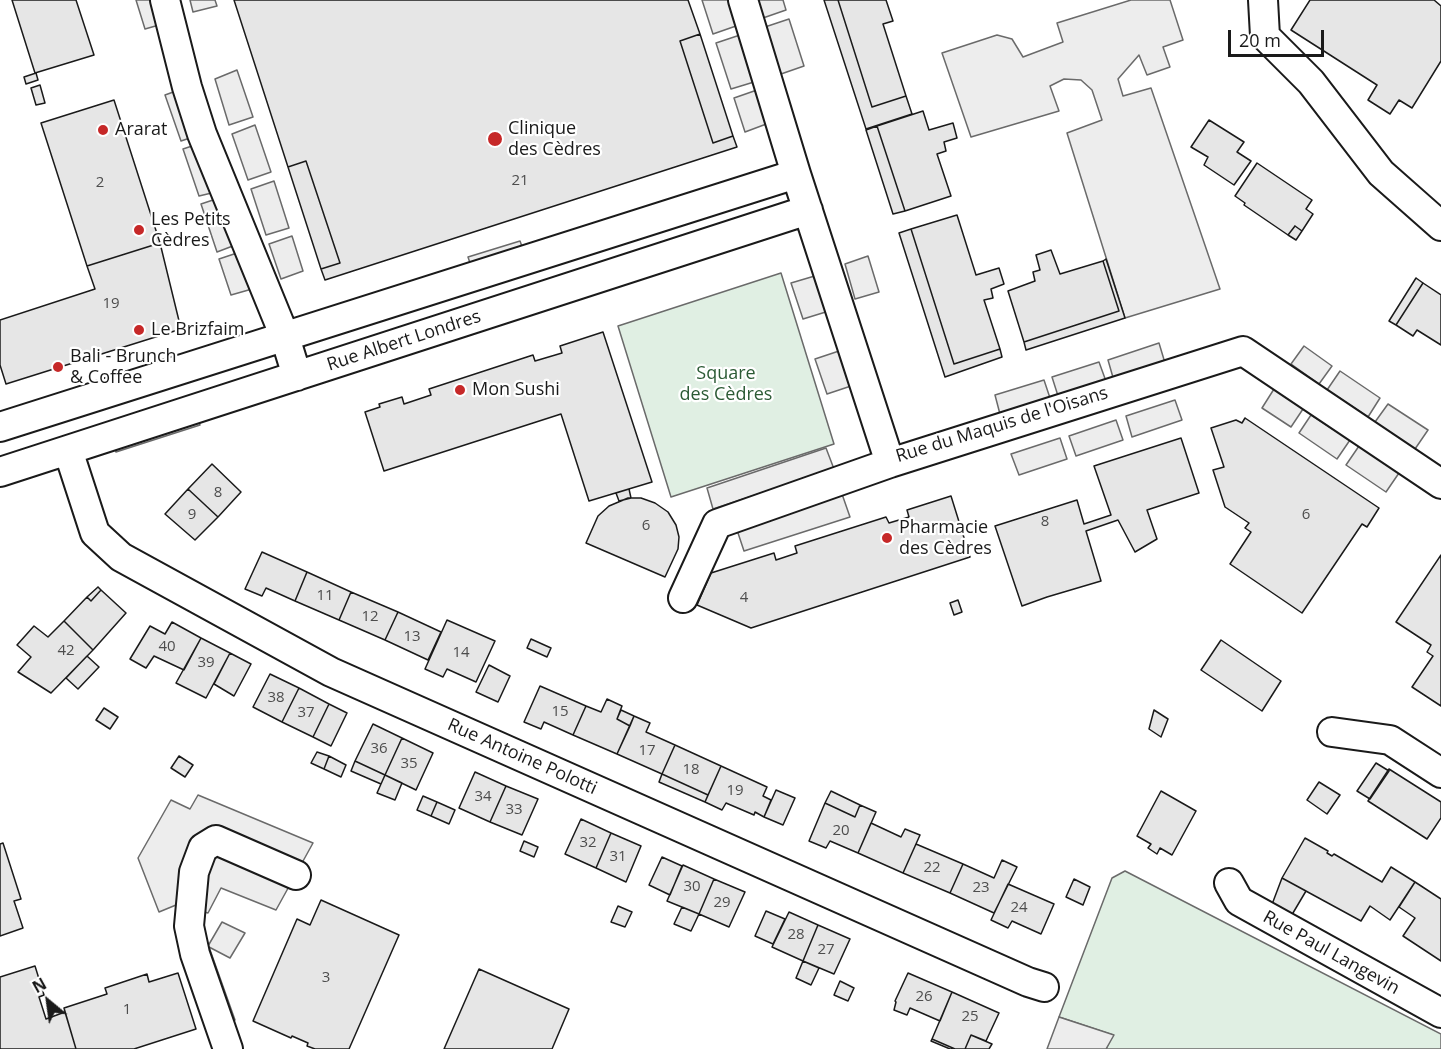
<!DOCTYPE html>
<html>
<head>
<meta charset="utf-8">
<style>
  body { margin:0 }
  #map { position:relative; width:1441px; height:1049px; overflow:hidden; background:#fff; font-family:"Open Sans",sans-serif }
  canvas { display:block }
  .north { position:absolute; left:18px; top:971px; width:60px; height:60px; -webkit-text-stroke:4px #fff; paint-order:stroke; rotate:331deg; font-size:16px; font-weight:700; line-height:24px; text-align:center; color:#1a1a1a }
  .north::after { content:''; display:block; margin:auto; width:21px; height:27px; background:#1a1a1a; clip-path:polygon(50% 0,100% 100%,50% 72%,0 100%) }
  .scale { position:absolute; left:1228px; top:30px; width:96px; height:27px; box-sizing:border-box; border:3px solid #1a1a1a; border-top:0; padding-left:8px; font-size:18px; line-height:21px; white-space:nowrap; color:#1a1a1a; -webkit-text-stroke:4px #fff; paint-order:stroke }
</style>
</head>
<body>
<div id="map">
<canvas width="1441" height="1049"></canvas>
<div class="north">N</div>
<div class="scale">20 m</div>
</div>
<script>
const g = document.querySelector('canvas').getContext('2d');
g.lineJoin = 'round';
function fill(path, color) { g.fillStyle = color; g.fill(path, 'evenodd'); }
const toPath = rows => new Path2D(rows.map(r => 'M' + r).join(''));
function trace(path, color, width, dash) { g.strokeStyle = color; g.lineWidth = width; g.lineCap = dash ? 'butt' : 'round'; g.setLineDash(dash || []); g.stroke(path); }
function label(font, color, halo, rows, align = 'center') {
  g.font = font + ' "Open Sans",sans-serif'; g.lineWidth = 4.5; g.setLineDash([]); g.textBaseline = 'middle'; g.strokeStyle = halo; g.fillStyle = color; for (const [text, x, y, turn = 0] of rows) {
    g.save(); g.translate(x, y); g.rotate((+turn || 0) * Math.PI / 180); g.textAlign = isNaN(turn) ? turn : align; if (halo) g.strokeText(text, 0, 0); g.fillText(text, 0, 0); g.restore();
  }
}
const green = toPath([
  [781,273,834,444,671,497,618,326,781,273],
  [1125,871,1441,1034,1441,1049,1106,1049,1113,1035,1059,1017,1112,878,1125,871]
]);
const parking = toPath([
  [136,0,159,0,166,23,145,29,136,0],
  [190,0,215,0,217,6,193,12,190,0],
  [702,0,728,0,736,26,713,34,702,0],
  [757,0,783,0,786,10,763,18,757,0],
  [1131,0,1170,0,1183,40,1163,47,1170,67,1147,75,1139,55,1118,79,1123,96,1151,88,1220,289,1125,318,1067,133,1102,120,1092,90,1081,80,1064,79,1050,86,1059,111,971,137,942,53,997,35,1012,39,1023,57,1063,42,1057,23,1131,0],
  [789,19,804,66,781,74,765,27,789,19],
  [740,35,754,82,731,89,716,43,740,35],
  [237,70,253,117,229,125,215,79,237,70],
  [187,87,202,134,181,141,165,95,187,87],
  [757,90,769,123,745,132,734,98,757,90],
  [255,125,271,172,248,180,232,134,255,125],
  [204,142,220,191,199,196,183,149,204,142],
  [274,181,289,228,266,235,251,189,274,181],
  [222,197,238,244,217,252,201,204,222,197],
  [292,236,303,271,281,279,269,244,292,236],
  [520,241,524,252,472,269,468,257,520,241],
  [240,252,252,289,231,295,219,259,240,252],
  [868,256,879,292,855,299,845,264,868,256],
  [818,275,829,311,803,319,791,283,818,275],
  [1159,343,1165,363,1114,381,1108,360,1159,343],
  [1304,346,1332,366,1319,384,1291,364,1304,346],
  [842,350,854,385,827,394,815,359,842,350],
  [1099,362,1107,384,1059,399,1052,377,1099,362],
  [1340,371,1380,398,1368,417,1327,390,1340,371],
  [1044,380,1051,401,1001,418,995,395,1044,380],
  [1274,389,1303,409,1291,427,1262,408,1274,389],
  [1175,400,1182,420,1132,437,1126,416,1175,400],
  [1388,404,1428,430,1415,449,1375,422,1388,404],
  [1311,415,1350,440,1337,459,1299,433,1311,415],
  [197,416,200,425,116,452,113,442,197,416],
  [1116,420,1123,440,1076,456,1069,436,1116,420],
  [1060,438,1067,459,1019,475,1011,454,1060,438],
  [1359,446,1399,473,1386,492,1346,465,1359,446],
  [826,448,834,469,713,509,707,488,826,448],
  [842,494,850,517,744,551,737,530,842,494],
  [198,795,313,843,276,910,221,888,208,913,176,905,159,912,138,858,171,800,190,809,198,795],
  [222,922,245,933,230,958,209,947,235,1020,225,1025,200,950,208,946,222,922],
  [1059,1017,1114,1035,1106,1049,1047,1049,1059,1017]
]);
const building = toPath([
  [12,0,76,0,94,55,35,73,12,0],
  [234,0,688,0,700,34,680,41,713,143,733,136,737,147,325,280,321,269,340,263,306,161,288,167,234,0],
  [824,0,838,0,872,107,906,96,912,114,866,129,824,0],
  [838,0,886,0,893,21,883,24,906,96,872,107,838,0],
  [1310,0,1434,0,1441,6,1441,61,1412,108,1399,100,1390,114,1368,100,1377,85,1291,30,1310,0],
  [700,34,733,136,713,143,680,41,700,34],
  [36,73,38,80,26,84,24,77,36,73],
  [40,85,45,103,36,105,31,88,40,85],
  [114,100,160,243,87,266,41,123,114,100],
  [923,111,929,130,953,123,957,138,944,142,946,151,937,154,951,196,905,211,877,126,923,111],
  [1209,120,1244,142,1237,152,1251,161,1234,185,1204,165,1208,157,1191,147,1209,120],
  [877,126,905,211,893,214,866,130,877,126],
  [306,161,340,263,321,269,288,167,306,161],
  [1257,163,1312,200,1306,209,1313,214,1302,231,1295,226,1288,235,1244,205,1245,203,1235,196,1257,163],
  [957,215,976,275,999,268,1004,284,991,289,993,298,984,300,1000,349,954,364,911,229,957,215],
  [1295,226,1302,231,1296,240,1288,235,1295,226],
  [911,229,954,364,1000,349,1002,357,945,377,899,233,911,229],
  [160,243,181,329,6,384,0,365,0,320,95,289,87,266,160,243],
  [1051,250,1060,274,1103,261,1119,311,1024,342,1008,291,1035,281,1033,272,1040,270,1036,255,1051,250],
  [1106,259,1125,318,1026,350,1024,342,1119,311,1103,261,1106,259],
  [1416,278,1423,283,1396,325,1389,321,1416,278],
  [1423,283,1441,295,1441,345,1417,330,1413,336,1396,325,1423,283],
  [603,332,652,482,589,501,561,414,384,471,365,412,380,407,379,404,402,397,404,404,431,395,429,389,533,355,535,361,562,353,560,346,603,332],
  [1245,418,1379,508,1367,527,1362,524,1302,613,1230,564,1251,532,1245,528,1249,523,1225,507,1213,470,1224,467,1211,428,1236,420,1242,423,1245,418],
  [1181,438,1199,493,1147,510,1157,539,1135,552,1118,520,1086,531,1101,581,1047,597,1022,606,995,526,1077,500,1084,524,1111,515,1094,466,1181,438],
  [212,464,241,492,218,517,188,489,212,464],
  [188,489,218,517,195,540,165,514,188,489],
  [629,489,631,498,619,501,616,493,629,489],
  [951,496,970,557,751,628,697,605,711,573,774,553,776,560,797,553,795,546,886,517,889,523,909,517,907,510,951,496],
  [628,498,641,498,655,503,668,512,676,525,679,537,678,549,665,577,586,543,598,516,609,506,628,498],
  [262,552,307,572,295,601,266,588,262,596,245,589,262,552],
  [1441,555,1441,706,1412,687,1433,656,1427,652,1431,645,1396,622,1441,555],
  [307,572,351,592,339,620,295,601,307,572],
  [98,587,101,590,91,601,87,597,98,587],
  [101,590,126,613,93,650,64,621,87,597,91,601,101,590],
  [351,592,398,612,385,640,339,620,351,592],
  [958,600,962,612,954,615,950,603,958,600],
  [398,612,441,632,428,660,385,640,398,612],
  [447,620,495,641,476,682,447,669,443,677,425,669,447,620],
  [64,621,93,650,51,693,18,672,31,657,17,645,34,626,48,637,64,621],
  [172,622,201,638,184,670,154,656,146,668,130,659,150,626,165,634,172,622],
  [201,638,230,653,206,698,176,683,201,638],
  [531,639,551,648,547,657,527,648,531,639],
  [1221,640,1281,681,1262,711,1201,670,1221,640],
  [230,653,251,664,234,696,214,684,230,653],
  [87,656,99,667,78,689,66,678,87,656],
  [489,665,510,676,498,702,476,692,489,665],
  [270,674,299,688,282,722,253,707,270,674],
  [540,686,586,706,573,735,544,722,541,729,524,722,540,686],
  [299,688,329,704,313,737,282,722,299,688],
  [607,699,622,706,617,719,630,726,617,754,573,735,586,706,601,712,607,699],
  [329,704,347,713,331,746,313,737,329,704],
  [104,708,118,717,110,729,96,720,104,708],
  [621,710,634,716,630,726,617,719,621,710],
  [1154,710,1168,719,1161,737,1149,729,1154,710],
  [634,716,650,723,646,732,675,745,662,774,617,754,634,716],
  [373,724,402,738,385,775,355,761,373,724],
  [402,738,433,753,416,790,385,775,402,738],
  [675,745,721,766,708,795,662,774,675,745],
  [317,752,329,756,324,769,311,763,317,752],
  [179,756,193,765,185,777,171,768,179,756],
  [329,756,346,765,341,777,324,769,329,756],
  [355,761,385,775,381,784,351,771,355,761],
  [1376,763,1389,771,1370,799,1357,791,1376,763],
  [721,766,767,787,763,796,771,800,764,817,755,812,754,815,726,803,722,810,705,802,721,766],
  [1389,769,1441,802,1441,818,1427,839,1368,801,1389,769],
  [475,772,506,786,490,822,459,808,475,772],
  [662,774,708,795,705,802,659,782,662,774],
  [385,775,402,783,395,800,377,793,385,775],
  [1319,782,1340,795,1327,814,1307,800,1319,782],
  [506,786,538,799,522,835,490,822,506,786],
  [776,790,795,798,783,825,764,817,776,790],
  [831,791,860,805,855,817,825,803,831,791],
  [1161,791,1196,811,1172,855,1160,848,1157,854,1148,848,1151,844,1137,836,1161,791],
  [423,796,437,802,431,816,417,810,423,796],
  [437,802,455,810,449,824,431,816,437,802],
  [825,803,855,817,860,805,876,812,858,853,830,841,826,848,809,841,825,803],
  [581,819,611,833,596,868,565,854,581,819],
  [871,823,901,837,905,829,920,835,903,873,858,853,871,823],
  [611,833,641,846,626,882,596,868,611,833],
  [1305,838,1328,851,1327,853,1332,856,1334,854,1382,882,1391,867,1415,882,1390,920,1370,906,1361,921,1282,878,1305,838],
  [524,841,538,847,534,857,520,851,524,841],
  [3,843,21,899,14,901,23,928,0,936,0,844,3,843],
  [916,844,963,864,950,893,903,873,916,844],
  [662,857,682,866,670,895,649,885,662,857],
  [1002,860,1017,867,994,913,950,893,963,864,994,878,1002,860],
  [683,865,714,879,699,914,667,901,683,865],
  [1282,878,1306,891,1290,918,1271,907,1282,878],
  [714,879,745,892,729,927,699,914,714,879],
  [1074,879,1090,887,1083,905,1066,897,1074,879],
  [1415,882,1441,899,1441,961,1403,936,1415,918,1399,907,1415,882],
  [1008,884,1054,904,1041,934,1012,921,1008,928,991,920,1008,884],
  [321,900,399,935,349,1049,315,1049,307,1046,308,1043,292,1036,291,1038,253,1021,297,919,310,925,321,900],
  [618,906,632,912,625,927,611,922,618,906],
  [682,907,699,914,691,931,674,924,682,907],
  [766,911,785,919,773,944,755,936,766,911],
  [789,912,818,925,803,961,772,947,789,912],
  [818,925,850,939,834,974,803,961,818,925],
  [803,961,819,968,811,985,796,978,803,961],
  [35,966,44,995,39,997,46,1019,65,1012,76,1049,0,1049,0,977,35,966],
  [479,969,569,1009,552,1049,444,1049,479,969],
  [178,973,196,1029,134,1049,76,1049,64,1008,107,994,105,988,147,974,149,982,178,973],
  [908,973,952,992,940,1021,910,1008,907,1015,894,1010,896,1002,895,1001,908,973],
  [840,981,854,988,848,1001,834,995,840,981],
  [952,992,999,1013,986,1041,971,1035,965,1049,955,1049,932,1039,952,992],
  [971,1035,992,1044,989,1049,965,1049,971,1035],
  [932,1039,955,1049,950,1049,931,1041,932,1039]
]);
const minor = toPath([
  [165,0,187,87,202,134,285,337,297,376],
  [743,0,796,174,890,463,1243,351,1441,484],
  [1263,0,1265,36,1311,82,1381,173,1441,226],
  [0,427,796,174],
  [68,450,95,533,121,557,331,672,1028,982,1044,987],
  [0,472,808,210],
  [683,598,717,524,890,463],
  [1332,732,1390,740,1441,773],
  [1229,883,1239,901,1441,1013],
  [228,1049,195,954,189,926,194,872,203,848,216,840,296,875]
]);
const markers = [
  [103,130,6,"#c62828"],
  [495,139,8,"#c62828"],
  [139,230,6,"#c62828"],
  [139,330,6,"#c62828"],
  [58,367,6,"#c62828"],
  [460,390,6,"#c62828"],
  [887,538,6,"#c62828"]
];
const numberNames = [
  ["21",520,181],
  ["2",100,183],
  ["19",111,304],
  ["8",218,493],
  ["9",192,515],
  ["6",1306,515],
  ["8",1045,522],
  ["6",646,526],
  ["11",325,596],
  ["4",744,598],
  ["12",370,617],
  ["13",412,637],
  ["40",167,647],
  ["42",66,651],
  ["14",461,653],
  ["39",206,663],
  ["38",276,698],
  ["15",560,712],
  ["37",306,713],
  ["36",379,749],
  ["17",647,751],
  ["35",409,764],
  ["18",691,770],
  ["19",735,791],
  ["34",483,797],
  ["33",514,810],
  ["20",841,831],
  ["32",588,843],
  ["31",618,857],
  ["22",932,868],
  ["30",692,887],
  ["23",981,888],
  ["29",722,903],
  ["24",1019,908],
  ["28",796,935],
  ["27",826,950],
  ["3",326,978],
  ["26",924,997],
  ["1",127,1010],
  ["25",970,1017]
];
const poiNames = [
  ["Clinique",508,129],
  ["des Cèdres",508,150],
  ["Ararat",115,130],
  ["Les Petits",151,220],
  ["Cèdres",151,241],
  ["Le Brizfaim",151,330],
  ["Bali - Brunch",70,357],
  ["& Coffee",70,378],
  ["Mon Sushi",472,390],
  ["Pharmacie",899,528],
  ["des Cèdres",899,549]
];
const streetNames = [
  ["Rue Albert Londres",404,341,-18],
  ["Rue du Maquis de l'Oisans",1002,425,-17],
  ["Rue Antoine Polotti",522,757,24],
  ["Rue Paul Langevin",1331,953,29]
];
const parkNames = [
  ["Square",726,374],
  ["des Cèdres",726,395]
];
fill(green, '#e0efe3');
trace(green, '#6a6a6a', 1.5);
fill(parking, '#ededed');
trace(parking, '#6a6a6a', 1.5);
fill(building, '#e6e6e6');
trace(building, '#1a1a1a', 1.5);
trace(minor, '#1a1a1a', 32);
trace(minor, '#fff', 28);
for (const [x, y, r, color] of markers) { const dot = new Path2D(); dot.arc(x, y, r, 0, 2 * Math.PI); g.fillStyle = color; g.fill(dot); trace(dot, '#fff', 2); }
label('15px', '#4d4d4d', null, numberNames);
label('18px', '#1a1a1a', '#fff', poiNames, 'left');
label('18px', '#1a1a1a', '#fff', streetNames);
label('18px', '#2b5a34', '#fff', parkNames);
</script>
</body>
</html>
